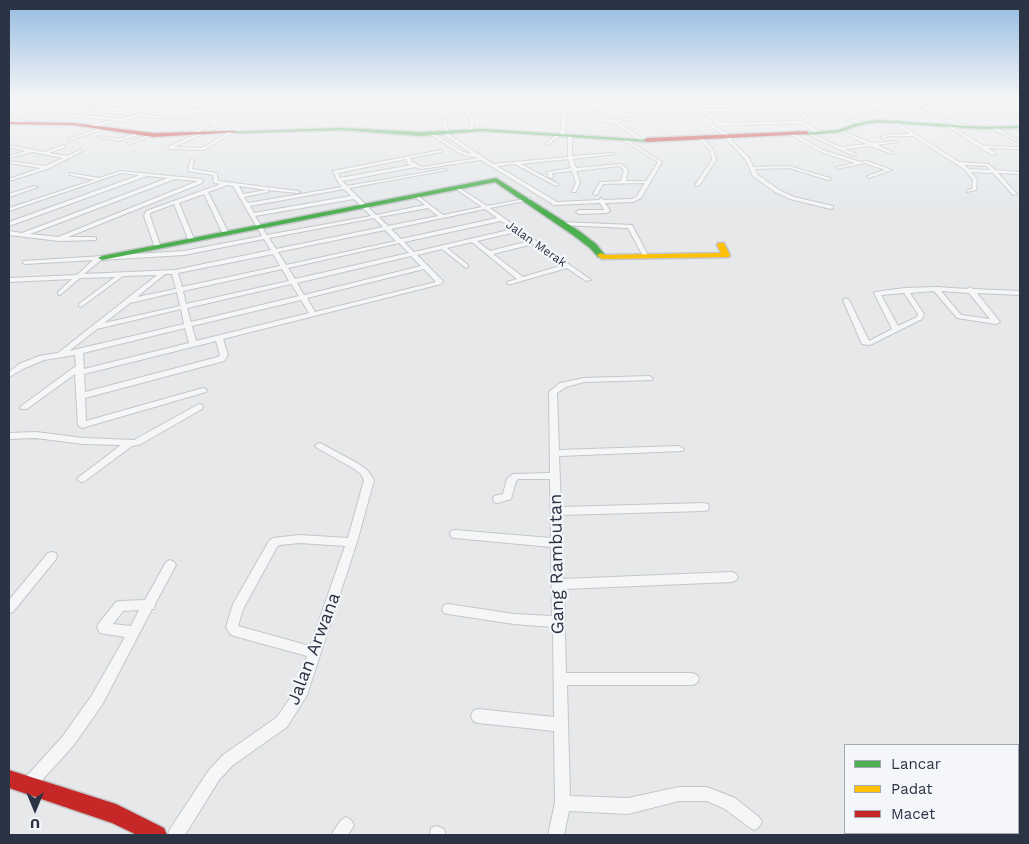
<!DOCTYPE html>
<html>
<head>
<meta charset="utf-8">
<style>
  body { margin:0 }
  #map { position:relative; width:1029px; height:844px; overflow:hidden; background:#e6e8ea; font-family:"Work Sans",sans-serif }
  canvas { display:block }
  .frame { position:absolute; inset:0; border:10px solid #2b3445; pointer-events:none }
  .legend { position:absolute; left:844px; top:744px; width:175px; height:90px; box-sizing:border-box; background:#f4f6f9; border:1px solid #a4a8b1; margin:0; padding:6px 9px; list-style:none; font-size:15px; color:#2b3445 }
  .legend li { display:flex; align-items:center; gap:10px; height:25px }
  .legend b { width:25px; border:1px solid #a4a8b1 }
  .north { position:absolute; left:10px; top:784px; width:50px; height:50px; -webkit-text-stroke:4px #f4f6f9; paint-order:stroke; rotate:180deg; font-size:14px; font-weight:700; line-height:20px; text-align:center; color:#2b3445 }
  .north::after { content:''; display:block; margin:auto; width:18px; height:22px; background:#2b3445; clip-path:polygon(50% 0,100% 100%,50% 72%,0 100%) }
</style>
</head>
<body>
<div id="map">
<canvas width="1029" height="844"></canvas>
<div class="frame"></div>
<ul class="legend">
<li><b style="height:6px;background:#4caf50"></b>Lancar</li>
<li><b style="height:6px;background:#ffc107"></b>Padat</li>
<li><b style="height:6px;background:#c62828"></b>Macet</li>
</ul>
<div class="north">U</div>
</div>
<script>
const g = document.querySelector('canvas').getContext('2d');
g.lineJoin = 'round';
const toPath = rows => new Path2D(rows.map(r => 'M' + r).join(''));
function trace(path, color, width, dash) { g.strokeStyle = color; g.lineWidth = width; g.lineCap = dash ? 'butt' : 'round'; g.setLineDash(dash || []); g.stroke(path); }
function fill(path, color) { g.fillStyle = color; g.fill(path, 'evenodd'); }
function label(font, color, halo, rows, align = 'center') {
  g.font = font + ' "Work Sans",sans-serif'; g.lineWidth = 4.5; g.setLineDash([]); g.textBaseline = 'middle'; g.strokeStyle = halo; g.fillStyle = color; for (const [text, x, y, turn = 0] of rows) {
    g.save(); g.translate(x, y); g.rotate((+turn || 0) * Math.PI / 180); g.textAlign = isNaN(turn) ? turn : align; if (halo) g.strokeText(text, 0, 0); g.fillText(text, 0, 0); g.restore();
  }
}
const street = toPath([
  [50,96,55,96,9,113,9,111,50,96],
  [177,96,201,96,179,106,201,108,102,106,73,115,98,116,118,119,160,109,161,111,144,115,188,118,186,119,142,117,140,116,124,120,133,121,132,123,118,121,89,128,88,126,113,120,64,116,99,105,67,102,68,100,102,104,175,106,193,98,177,96],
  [207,96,238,97,240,98,208,98,207,96],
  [565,96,569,96,564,136,562,137,560,136,565,96],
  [687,96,777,97,691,98,697,105,735,105,734,107,700,107,722,123,767,122,746,104,747,102,771,122,801,121,806,120,784,104,783,101,864,101,860,98,839,96,858,96,886,98,970,127,967,128,915,110,914,112,870,111,859,104,789,104,810,119,810,121,804,122,818,131,817,133,800,123,714,126,732,137,732,139,730,139,750,159,753,167,789,166,830,178,830,180,828,180,789,168,755,169,757,174,779,190,794,197,833,206,833,208,831,209,790,199,775,192,753,176,746,160,726,139,727,137,708,125,718,124,695,107,687,98,687,96],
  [864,99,885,100,914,110,871,109,863,104,868,101,864,99],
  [935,99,936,101,898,101,900,100,935,99],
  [192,101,216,102,218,103,191,103,192,101],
  [928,105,956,105,958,106,931,107,930,109,918,108,927,107,928,105],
  [464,106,467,107,474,121,472,131,469,130,470,121,464,106],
  [56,108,57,110,49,112,58,113,58,115,49,114,12,124,10,123,44,113,42,111,56,108],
  [594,109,596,109,603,119,612,120,633,118,632,120,617,122,643,139,640,140,614,123,601,121,594,109],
  [818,109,820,109,865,123,862,124,818,111,818,109],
  [92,110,129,113,131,114,129,115,91,112,92,110],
  [987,111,1020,111,1020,113,986,113,987,111],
  [444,118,446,119,448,132,445,131,442,119,444,118],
  [893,121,895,121,959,162,988,164,995,170,1020,172,1020,174,998,173,1017,194,1013,195,993,173,971,172,977,180,976,190,967,192,967,190,972,189,973,180,964,169,913,136,889,136,881,139,881,137,888,134,910,134,893,123,893,121],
  [964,165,987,166,990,170,969,169,964,165],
  [208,124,211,125,193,135,190,134,208,124],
  [948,124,984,146,1020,147,1020,149,988,148,996,154,992,155,947,126,948,124],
  [994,127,1020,141,1020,143,993,129,994,127],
  [98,129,101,130,71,140,68,139,98,129],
  [839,130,872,143,896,141,898,142,877,145,893,152,892,154,871,146,844,149,856,154,854,156,807,134,810,133,840,147,867,144,839,132,839,130],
  [442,131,444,131,493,164,568,157,568,137,570,136,572,137,572,156,613,153,615,154,573,159,576,168,621,164,628,170,626,181,646,181,658,162,623,140,624,138,662,162,641,198,633,202,605,203,610,211,607,213,579,214,576,212,579,210,604,210,600,203,554,205,481,160,421,169,415,167,342,181,347,186,445,169,447,170,349,188,376,215,425,205,415,197,415,195,417,195,443,215,482,207,456,189,456,187,458,187,487,206,530,198,530,200,490,208,591,280,586,281,567,268,511,284,507,284,507,282,517,279,472,242,447,248,468,265,468,267,466,268,442,249,417,255,443,281,441,284,223,339,228,355,224,361,85,398,86,421,203,388,207,390,206,392,82,428,78,425,75,374,27,409,21,409,20,407,76,366,75,355,44,360,25,368,9,377,9,372,19,364,39,356,58,353,157,275,123,276,81,307,79,306,79,304,115,277,80,278,60,295,58,294,58,292,72,279,9,282,9,278,77,275,93,260,25,264,23,263,23,261,184,251,262,236,233,186,228,185,208,192,228,232,227,233,222,232,204,194,179,203,194,239,193,240,188,239,174,204,150,213,150,216,160,245,159,246,154,245,144,216,146,211,221,184,214,183,213,175,188,171,190,161,192,160,194,161,192,169,217,173,218,181,298,191,300,192,298,193,266,190,268,191,268,192,244,197,248,203,342,187,338,182,333,171,441,150,442,152,410,158,412,162,422,167,478,158,461,154,428,133,431,132,463,152,472,154,442,133,442,131],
  [406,159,408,164,411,165,340,178,338,173,406,159],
  [568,159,571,168,547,172,549,177,551,178,553,177,552,173,572,171,576,182,572,192,576,192,580,182,576,171,620,166,624,170,621,181,600,182,593,194,595,195,597,195,603,184,645,183,637,196,632,199,604,200,601,198,599,200,557,202,497,166,515,164,556,186,558,185,558,184,521,164,568,159],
  [239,186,266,190,243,194,239,186],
  [344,189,351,196,254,213,250,206,344,189],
  [354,199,371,216,267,235,255,216,354,199],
  [428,208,438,216,388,226,379,217,428,208],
  [485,209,497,218,401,239,391,229,485,209],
  [374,218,383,227,276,249,269,238,374,218],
  [501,221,513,229,414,252,404,242,501,221],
  [385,230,396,241,286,265,278,252,385,230],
  [516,232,529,241,490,251,477,241,516,232],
  [264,239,271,250,175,270,84,274,101,260,184,255,264,239],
  [399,243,409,253,295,279,288,268,399,243],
  [533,244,563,265,523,277,493,254,533,244],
  [273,254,280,266,182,287,178,273,273,254],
  [411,256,421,266,304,295,297,283,411,256],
  [282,269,289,281,186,304,183,291,282,269],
  [424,269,436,282,315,312,307,298,424,269],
  [165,274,172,274,176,289,137,297,165,274],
  [291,284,299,296,191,322,187,308,291,284],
  [177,292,180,306,104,323,130,303,177,292],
  [301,300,309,313,196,341,192,326,301,300],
  [181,309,184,324,69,351,97,329,181,309],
  [185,328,189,343,84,369,83,353,185,328],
  [216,341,220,355,218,357,85,392,84,374,216,341],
  [229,132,232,133,204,150,170,149,168,148,169,146,200,133,201,135,174,147,202,148,229,132],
  [137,133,138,135,119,141,97,137,99,136,119,139,137,133],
  [791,133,793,133,823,150,860,162,867,161,892,170,869,178,867,177,867,176,885,170,865,163,837,169,837,167,855,163,821,152,791,135,791,133],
  [152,134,155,135,130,144,127,143,152,134],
  [556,135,559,136,548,145,546,145,546,143,556,135],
  [700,138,702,138,713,149,716,160,699,186,697,186,695,185,712,160,710,150,700,140,700,138],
  [9,145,44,152,64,145,65,147,49,153,67,156,80,150,83,151,47,169,9,181,9,179,41,168,9,163,9,161,45,166,63,158,32,152,9,158,9,156,26,151,9,147,9,145],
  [121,171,201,179,203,180,202,183,68,237,94,237,96,238,96,240,59,241,9,235,9,231,22,233,168,178,147,176,9,226,9,222,140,175,121,173,9,211,9,208,94,180,70,175,70,173,99,178,121,171],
  [175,179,198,181,58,237,30,234,175,179],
  [34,186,38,187,9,197,9,194,34,186],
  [562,222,632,225,649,257,644,258,628,228,560,225,560,223,562,222],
  [936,287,967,289,970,287,973,289,1020,291,1020,295,977,293,1000,322,996,324,957,318,934,291,910,293,924,314,922,319,870,345,862,344,861,342,843,300,846,298,849,300,869,341,892,329,874,293,875,292,905,288,936,287],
  [941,291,969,293,990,319,961,315,941,291],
  [904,293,918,314,917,317,898,326,881,295,904,293],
  [649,376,653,378,652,380,584,382,566,387,557,393,559,450,679,446,684,449,682,451,559,456,561,507,704,503,708,504,709,507,708,510,704,511,561,515,563,579,732,572,736,574,738,577,736,580,732,582,564,589,566,673,692,673,697,675,699,679,697,683,692,685,567,685,570,796,628,798,679,787,707,787,735,798,759,817,762,822,759,827,754,830,749,827,725,809,707,801,679,801,628,814,569,811,564,835,548,835,555,803,554,731,478,723,473,721,471,716,473,711,478,709,554,717,553,627,514,624,448,614,444,613,442,609,444,605,448,604,514,614,552,616,551,547,455,538,451,537,450,534,451,531,455,530,551,538,550,479,518,479,516,481,511,499,498,503,494,502,493,499,494,496,503,494,507,479,513,474,550,473,549,392,560,383,584,378,649,376],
  [199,404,202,405,203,407,202,409,139,445,132,446,85,481,82,482,79,481,77,479,79,477,121,445,83,444,36,438,9,439,9,433,36,432,83,438,134,440,199,404],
  [320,443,357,463,367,470,374,480,357,542,307,695,287,727,233,765,219,780,185,835,168,835,170,829,209,770,223,755,277,717,295,691,307,656,234,636,230,634,226,627,233,604,269,541,273,538,300,535,348,538,364,480,361,474,351,467,317,448,315,446,317,444,320,443],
  [300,543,345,546,310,646,238,626,243,609,277,547,279,545,300,543],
  [52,552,56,553,57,556,56,559,13,612,9,613,9,600,48,553,52,552],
  [170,560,174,562,176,565,155,604,154,609,152,609,102,705,73,746,34,789,29,791,24,789,22,784,24,779,63,736,92,695,125,637,100,633,97,627,99,623,116,602,120,601,145,600,166,562,170,560],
  [139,610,131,626,113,624,123,611,139,610],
  [346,817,351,820,354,825,348,835,331,835,341,820,346,817],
  [437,826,444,829,446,835,430,835,431,828,437,826]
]);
const fast = toPath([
  [877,120,983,127,1020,126,1020,128,983,129,877,122,860,125,840,132,807,135,804,133,839,130,857,123,877,120],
  [342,128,421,132,482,129,650,140,647,142,482,131,421,136,342,130,234,133,232,132,342,128],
  [496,178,579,231,596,244,605,255,604,257,598,257,590,248,573,235,495,182,102,260,98,258,102,256,496,178]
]);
const slow = toPath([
  [718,243,724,243,730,255,729,257,602,259,597,255,601,253,605,255,721,253,717,245,718,243]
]);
const jam = toPath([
  [9,122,73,123,153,133,234,131,236,132,153,137,73,125,9,124,9,122],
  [807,131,809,134,647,142,644,140,647,138,807,131],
  [9,770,116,804,164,828,167,835,137,835,112,823,9,788,9,770]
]);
const farStreetnames = [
  ["Jalan Merak",536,244,35]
];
const nearStreetnames = [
  ["Gang Rambutan",557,564,-91],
  ["Jalan Arwana",314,649,-69]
];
trace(street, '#c4c6c8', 2);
trace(fast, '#c4c6c8', 3);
trace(slow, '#c4c6c8', 3);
trace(jam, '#c4c6c8', 3);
fill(street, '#f5f6f7');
fill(fast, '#4caf50');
fill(slow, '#ffc107');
fill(jam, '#c62828');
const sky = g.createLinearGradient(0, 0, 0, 214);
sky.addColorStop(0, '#93bae0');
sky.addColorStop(0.45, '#f4f5f6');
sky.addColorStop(1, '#f4f5f600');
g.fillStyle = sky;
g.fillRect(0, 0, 1029, 214);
label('12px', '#2b3445', '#f4f6f9', farStreetnames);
label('18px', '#2b3445', '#f4f6f9', nearStreetnames);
</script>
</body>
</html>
